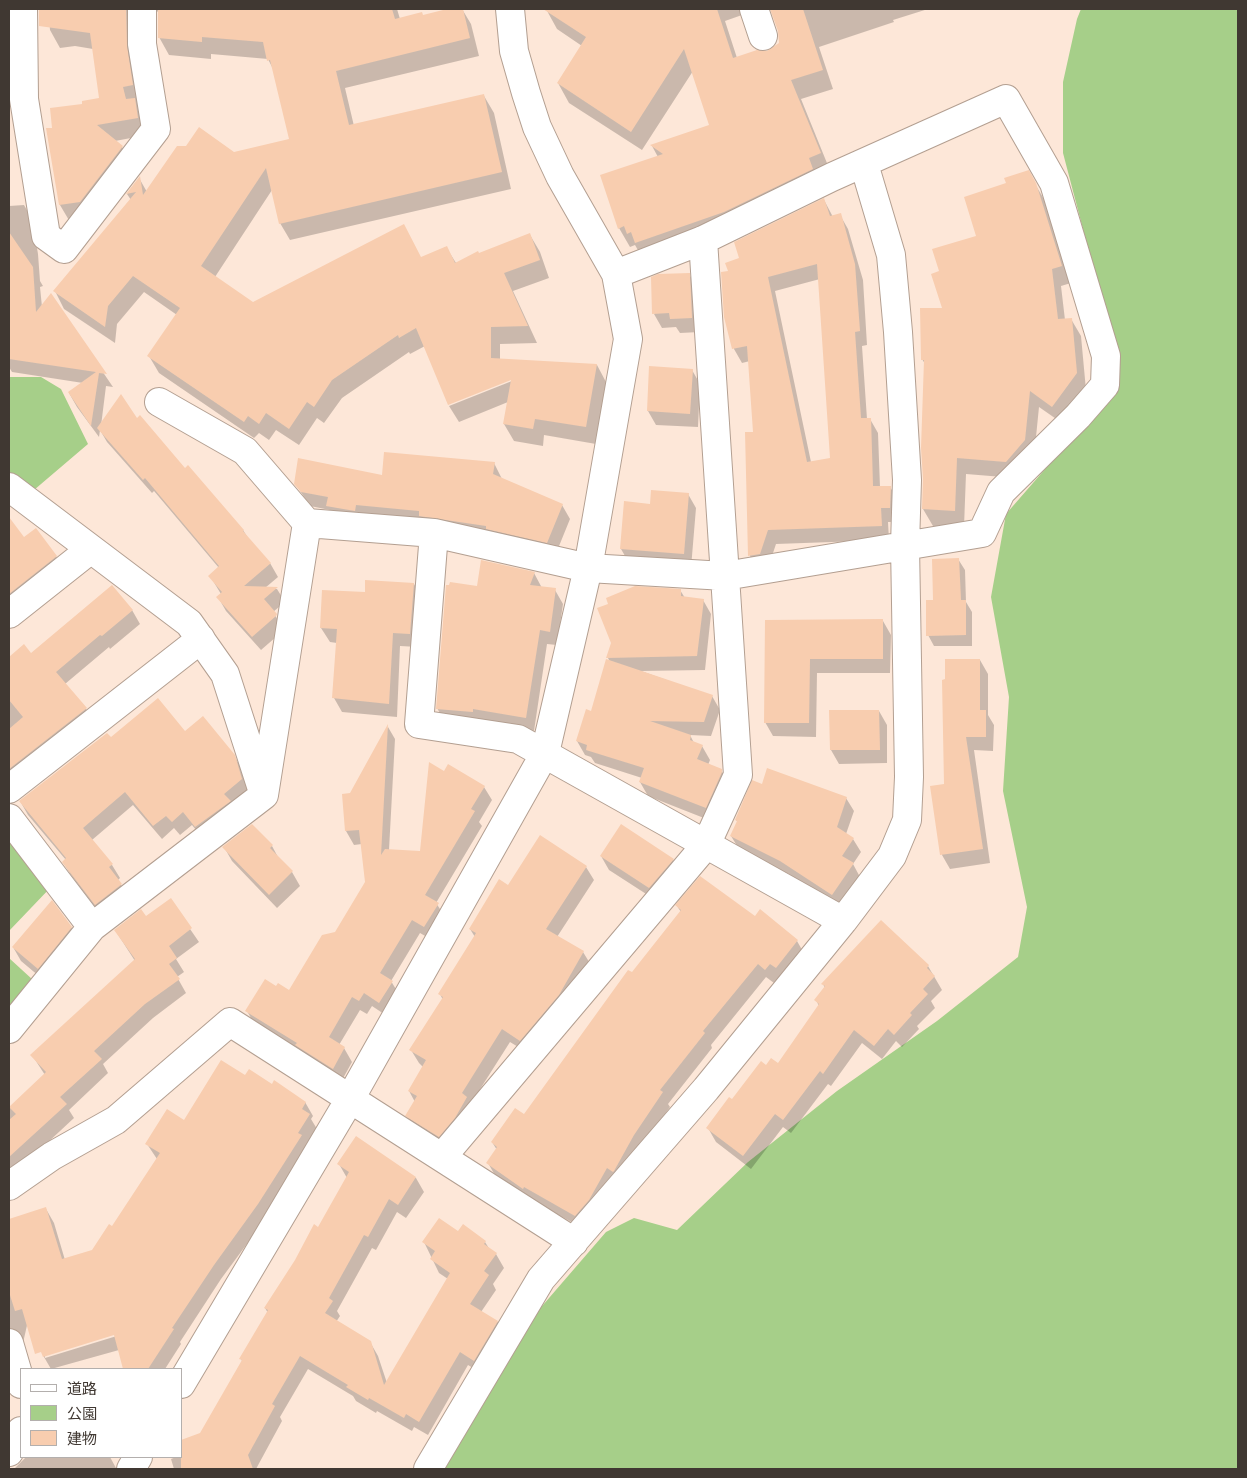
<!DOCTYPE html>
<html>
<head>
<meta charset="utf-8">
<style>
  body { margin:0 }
  #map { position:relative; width:1247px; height:1478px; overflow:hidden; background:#fde7d8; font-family:Manrope,"Noto Sans JP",sans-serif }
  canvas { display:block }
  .frame { position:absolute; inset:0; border:10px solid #403832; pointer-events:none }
  .legend { position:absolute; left:20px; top:1368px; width:162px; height:90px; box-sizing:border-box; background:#fff; border:1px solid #b3afad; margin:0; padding:6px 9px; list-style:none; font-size:15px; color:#403832 }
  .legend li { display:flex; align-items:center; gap:10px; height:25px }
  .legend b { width:25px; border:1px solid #b3afad }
</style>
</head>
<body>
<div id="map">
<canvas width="1247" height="1478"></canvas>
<div class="frame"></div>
<ul class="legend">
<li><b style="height:6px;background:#fff"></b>道路</li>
<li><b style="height:14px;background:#a6cf89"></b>公園</li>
<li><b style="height:14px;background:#f8cdaf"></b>建物</li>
</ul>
</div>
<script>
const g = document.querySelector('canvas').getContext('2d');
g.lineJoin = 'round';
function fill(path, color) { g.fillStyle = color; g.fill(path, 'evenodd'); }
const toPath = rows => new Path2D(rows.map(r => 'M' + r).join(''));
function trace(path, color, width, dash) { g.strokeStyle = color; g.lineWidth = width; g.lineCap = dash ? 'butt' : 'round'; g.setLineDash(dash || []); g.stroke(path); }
const green = toPath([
  [1081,9,1238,9,1238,1469,438,1469,524,1327,606,1232,634,1218,677,1230,748,1162,837,1091,937,1021,1018,957,1027,907,1003,791,1009,697,991,597,1006,514,1107,398,1119,375,1115,351,1063,153,1063,82,1077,19],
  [9,377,41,377,61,389,88,444,34,490,9,474],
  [9,830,52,886,9,931],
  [9,958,33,980,9,1012]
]);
const shadow = toPath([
  [45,9,397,9,400,19,423,16,452,9,462,9,471,24,479,56,345,88,354,126,484,96,494,113,511,189,290,240,280,223,272,190,215,277,253,303,422,258,446,247,456,263,530,235,540,252,549,278,513,291,537,343,500,344,500,360,597,365,606,382,596,444,544,435,543,446,514,441,504,424,508,402,459,422,449,406,517,379,516,376,449,404,449,405,425,346,410,354,409,352,342,398,324,423,317,418,299,445,276,430,269,440,259,433,254,438,159,373,149,356,177,315,144,292,117,324,115,343,64,309,55,291,131,200,127,194,139,178,147,192,234,153,290,140,273,69,268,59,211,54,211,59,169,55,159,37,159,12,152,10,142,103,137,103,144,117,147,135,115,141,122,147,132,164,70,222,60,205,47,130,54,129,84,105,100,99,93,49,75,46,60,48,50,30,48,10],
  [546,9,740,9,742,15,725,21,737,58,768,52,780,44,779,31,772,9,928,9,893,20,894,22,819,47,833,89,801,99,831,173,639,252,635,245,630,247,619,228,658,157,652,146,711,125,693,71,642,150,569,103,558,83,582,46,557,29],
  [9,61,11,85,9,86],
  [1028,172,1045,201,1071,283,1061,286,1065,320,1071,319,1081,336,1086,390,1062,423,1039,407,1034,457,1015,478,966,474,964,527,933,526,923,509,925,364,922,359,943,309,940,272,978,237,1007,184],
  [824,200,833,217,840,215,848,229,863,280,867,345,862,346,867,419,870,419,878,433,880,487,890,487,899,501,898,522,888,522,889,540,776,544,768,568,758,570,750,556,746,433,754,433,750,361,742,363,734,349,729,273,740,259],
  [820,279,831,460,811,462,775,291],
  [24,205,32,219,38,254,40,281,43,286,40,287,42,307,51,296,113,387,106,386,101,426,137,420,243,530,248,538,270,563,278,577,265,588,277,589,285,602,273,612,284,630,261,650,226,611,218,597,221,594,210,576,219,568,154,491,152,493,107,442,100,430,99,437,77,407,69,393,83,383,12,372,9,367,9,206],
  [689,274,697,288,700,332,680,333,676,327,662,328,654,314],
  [692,370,700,384,698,427,656,425,648,411],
  [494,463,502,479,562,505,570,519,555,556,336,520,330,510,310,506,295,483,383,476],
  [688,494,696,508,691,568,629,563,621,549,651,505],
  [9,519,24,539,56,556,64,570,9,613],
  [958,559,965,570,966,602,972,612,972,646,934,646,928,635,934,601],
  [534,573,542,588,555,590,563,604,557,645,547,644,534,731,481,723,445,722,437,708,478,588],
  [414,584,422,599,418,647,400,646,397,717,342,712,334,698,337,643,330,642,321,628,366,594],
  [680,590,685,598,703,600,711,614,705,670,641,671,712,696,720,710,711,736,690,735,694,743,702,746,710,760,708,765,721,770,729,784,714,822,648,796,640,782,642,778,595,763,591,757,585,755,577,741,592,712,610,662,608,658,613,643],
  [132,610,140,624,110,649,109,647,65,684,86,709,93,722,9,789,9,659,24,646,31,655],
  [767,621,883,621,891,635,890,673,817,673,816,737,773,736,765,722],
  [980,660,988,674,988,715,994,725,993,751,974,750,990,863,950,869,942,855,931,788,945,786],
  [879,711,887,725,887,763,839,764,831,750],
  [388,727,395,739,389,850,422,853,444,772,484,787,492,800,479,822,482,826,436,903,446,918,432,940,420,933,391,981,400,996,387,1016,372,1006,367,1014,360,1010,339,1045,344,1048,352,1062,341,1082,255,1025,247,1011,276,988,289,992,336,933,366,883,362,844,354,845,346,831,343,795,351,794],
  [185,733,234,755,242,770,249,793,204,840,192,825,180,835,174,828,162,839,133,805,92,840,112,865,120,878,118,880,129,898,103,918,71,875,63,862,66,860,28,815,20,801,111,739],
  [846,798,854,811,846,834,853,839,861,852,853,864,860,877,840,908,789,874,739,849,731,836,738,823,736,820],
  [272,846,279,859,292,872,300,886,277,908,232,861,224,847],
  [601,856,673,860,681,874,657,901,609,870],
  [586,867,594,880,557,937,583,952,591,965,528,1053,510,1042,470,1105,447,1149,414,1129,407,1116,415,1102,409,1091,423,1067,419,1063,411,1050,443,1000,440,994,475,937,470,929,508,887],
  [170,900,199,942,176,959,184,972,177,977,186,993,153,1018,103,1064,108,1073,69,1110,74,1118,31,1158,9,1183,9,1109,45,1075,32,1055,135,961,115,930,146,917],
  [677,906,755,917,797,941,805,955,784,981,779,977,774,983,766,977,711,1045,712,1048,668,1104,670,1107,584,1229,532,1200,496,1177,488,1163,497,1150,492,1142,524,1116,632,974,681,912],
  [71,927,79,942,46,982,21,961,13,947],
  [928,966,942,990,931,1001,935,1008,917,1026,919,1029,902,1047,896,1041,882,1059,862,1043,831,1086,828,1084,791,1133,783,1127,751,1169,716,1142,708,1128,732,1101,767,1067,778,1065,819,1006,816,1000,825,988,823,984],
  [246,1077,273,1085,305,1102,313,1116,311,1119,317,1129,266,1218,221,1279,180,1342,181,1344,165,1369,124,1369,119,1350,51,1369,44,1357,30,1312,23,1343,9,1344,9,1220,46,1209,54,1223,65,1260,93,1251,113,1228,157,1159,147,1144,184,1122],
  [119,1332,120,1335,45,1358,45,1355],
  [356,1137,416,1178,424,1192,406,1218,397,1212,376,1250,372,1248,337,1311,340,1316,336,1322,370,1342,378,1356,387,1383,448,1279,439,1273,424,1242,458,1233,485,1242,490,1250,496,1254,504,1268,493,1284,496,1290,481,1312,497,1321,505,1336,483,1374,468,1365,428,1435,414,1427,412,1431,377,1411,376,1413,356,1401,353,1396,308,1369,280,1417,282,1421,256,1469,174,1469,171,1459,176,1457,181,1457,202,1445,242,1361,241,1359,268,1313,265,1308,319,1228,347,1178,339,1164],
  [26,1457,110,1457,116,1468,14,1469]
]);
const building = toPath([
  [39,9,126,9,127,46,133,85,123,87,126,99,135,98,138,118,97,125,123,146,80,202,59,205,46,128,52,128,50,108,82,104,82,101,99,98,90,33,39,26],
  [158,9,392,9,395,19,422,12,423,15,447,9,463,9,470,38,336,71,349,125,484,94,502,172,279,224,266,168,201,266,253,302,404,224,421,257,447,246,455,263,478,251,479,253,530,233,540,260,504,273,528,326,491,327,491,358,597,364,586,427,535,419,533,429,503,424,511,380,448,405,416,328,399,338,398,335,332,380,314,407,307,402,289,429,266,413,259,424,248,416,244,422,147,356,180,308,133,276,108,306,105,327,53,291,136,192,126,194,140,176,143,195,177,146,186,146,199,127,234,152,289,139,270,60,267,61,263,42,202,37,202,42,158,38],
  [543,9,717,9,733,58,757,50,767,51,779,43,778,31,770,9,803,9,823,70,791,80,821,153,809,158,813,169,724,212,635,243,631,232,627,234,624,226,618,229,600,175,663,154,650,145,709,125,684,49,631,132,557,83,586,37],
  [1029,170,1036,183,1062,266,1052,269,1058,319,1072,318,1077,373,1052,407,1030,391,1025,440,1006,462,957,458,955,511,922,509,923,479,921,448,924,360,921,360,920,308,942,308,931,274,939,271,932,249,976,236,964,197,1006,183,1004,178],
  [824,198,830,216,841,213,855,264,860,331,855,332,861,418,871,418,873,486,891,486,890,508,881,508,882,526,768,530,760,554,748,556,745,432,753,432,747,346,732,349,724,317,721,272,728,271,725,263,739,258,734,242],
  [817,264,830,458,807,462,768,277],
  [9,232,33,267,36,312,51,293,107,374,99,373,91,426,68,392,96,372,9,359],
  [690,273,692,318,670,319,669,313,652,314,651,277,658,274],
  [649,366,693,369,690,414,647,411],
  [121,394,137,418,140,415,185,468,188,465,244,530,243,531,271,563,244,586,278,587,264,599,277,614,276,616,252,637,216,597,222,592,208,576,219,566,145,478,143,480,97,428],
  [384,452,495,462,493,474,563,504,547,543,486,529,486,526,419,516,419,511,356,505,355,511,326,506,328,497,301,492,294,484,298,458,382,475],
  [651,490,689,493,684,554,620,549,624,501,650,504],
  [9,517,24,537,36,528,57,556,9,594],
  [959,558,961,600,966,600,966,635,926,636,926,600,933,600,932,559],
  [481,560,535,572,530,585,556,588,550,632,540,630,526,718,473,709,473,712,436,709,446,585,449,585,450,582,477,586],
  [365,580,414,583,410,634,393,633,389,704,332,698,337,629,320,628,322,590,365,592],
  [112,585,133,610,102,636,100,635,56,672,87,708,9,769,9,729,23,717,9,700,9,657,24,644,31,653],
  [635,586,681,589,681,596,704,599,697,656,606,658,611,643,597,608,608,604,606,598],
  [883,619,883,659,810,659,809,723,764,723,765,620],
  [606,659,713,695,704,722,650,721,691,735,690,740,703,745,697,759,722,769,722,772,706,808,639,782,644,768,586,750,587,745,576,741,586,709,591,711],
  [945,659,980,659,980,710,986,710,986,737,966,737,983,849,940,855,930,786,944,784,942,680,945,679],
  [158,698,185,731,203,716,235,755,242,779,224,794,231,801,195,827,183,812,172,822,166,816,153,826,125,792,83,828,113,864,109,867,122,884,95,905,62,862,66,858,19,801,107,733,111,737],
  [829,710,879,710,880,750,830,750],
  [388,724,381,855,385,849,420,851,429,762,444,771,448,764,485,786,471,809,475,811,425,895,439,903,424,927,412,920,380,973,393,981,379,1003,364,993,359,1001,352,997,329,1037,345,1047,333,1069,295,1045,297,1043,245,1011,265,979,276,986,278,983,289,990,322,935,335,932,365,882,359,830,345,831,342,794,350,793],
  [767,768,847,797,837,827,854,838,842,856,854,863,832,895,780,861,730,836,737,821,735,820,752,780,762,784],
  [252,824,273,845,270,848,293,871,269,895,222,847],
  [621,824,674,859,649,888,600,856],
  [540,835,587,866,546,929,584,951,559,995,520,1041,502,1029,462,1093,467,1097,455,1118,439,1137,405,1116,417,1096,408,1091,426,1060,409,1050,443,997,438,994,476,933,469,929,499,879,508,885],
  [700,876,755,916,760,909,798,940,776,968,770,964,765,970,758,964,703,1031,705,1033,660,1090,663,1092,634,1135,614,1171,613,1172,607,1168,589,1200,575,1216,524,1187,523,1189,486,1163,497,1147,491,1142,515,1108,524,1114,628,970,632,972,681,910,675,905],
  [171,898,192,928,169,946,177,958,169,964,180,979,145,1004,94,1051,102,1059,60,1097,67,1104,9,1157,9,1120,16,1114,9,1107,46,1072,30,1055,135,959,114,930,141,909,146,916],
  [52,900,72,927,38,969,12,947],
  [881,920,929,965,927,968,935,976,923,989,928,994,910,1013,912,1015,894,1035,888,1029,874,1046,854,1030,823,1074,820,1071,783,1120,775,1114,743,1156,706,1128,729,1097,732,1099,761,1061,766,1065,771,1058,778,1063,819,1004,814,1000,825,986,821,984],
  [221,1060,245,1075,249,1069,272,1084,274,1080,306,1102,302,1109,310,1114,298,1133,302,1135,258,1204,214,1265,172,1328,174,1329,148,1369,123,1369,114,1335,43,1357,41,1352,35,1354,22,1309,15,1311,9,1292,9,1219,46,1207,62,1259,92,1250,109,1224,112,1226,160,1153,145,1144,167,1109,184,1120],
  [356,1136,416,1177,398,1205,389,1199,368,1237,364,1235,329,1298,333,1301,325,1313,371,1341,384,1385,450,1273,430,1259,435,1251,422,1242,439,1218,458,1231,463,1224,486,1241,484,1244,497,1253,484,1271,489,1275,470,1304,498,1321,474,1361,460,1352,419,1422,406,1414,404,1418,369,1398,368,1400,346,1387,348,1385,300,1356,272,1404,275,1406,248,1455,253,1469,181,1469,181,1440,200,1433,242,1360,239,1359,268,1310,264,1308,295,1260,314,1224,318,1227,349,1172,337,1164]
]);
const street = toPath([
  [23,9,24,99,46,236,64,249,156,129,142,44,142,9],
  [754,9,763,36],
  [159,402,245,451,307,523,434,533,588,568,725,576,982,533,1001,492,1078,416,1105,385,1106,356,1054,183,1006,99,832,177,703,240,616,274],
  [9,487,189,623,225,674,262,789],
  [434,533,419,724,518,739,843,921],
  [9,614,91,549],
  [9,789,201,639],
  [9,818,92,927],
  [9,1029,92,927,264,795,307,523],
  [442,1157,706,845,738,775,703,240],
  [9,1186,52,1156,116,1120,230,1022,574,1242],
  [9,1343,21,1384],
  [181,1384,350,1099,545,753,588,568,628,339,616,274,560,176,537,127,526,93,514,51,510,9],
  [9,1452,21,1431],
  [131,1469,138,1457],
  [428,1469,541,1279,706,1089,843,921,892,856,907,820,909,777,905,545,907,480,898,332,891,255,864,164]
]);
fill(green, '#a6cf89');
fill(shadow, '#0003');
fill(building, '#f8cdaf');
trace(street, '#b39f91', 30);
trace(street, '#fff', 28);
</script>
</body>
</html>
